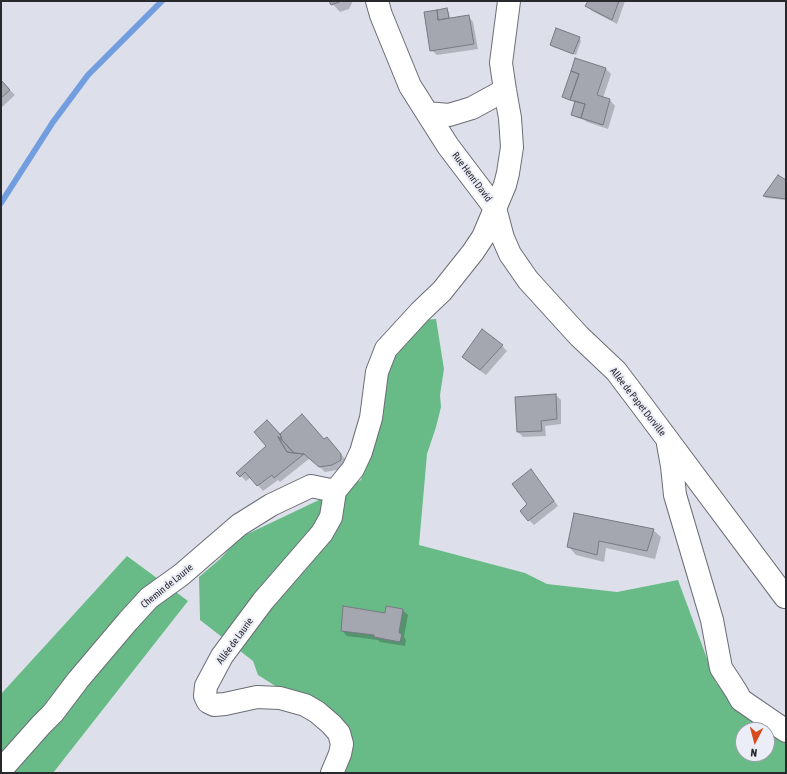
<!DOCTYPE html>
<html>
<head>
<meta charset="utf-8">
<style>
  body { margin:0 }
  #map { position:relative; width:787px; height:774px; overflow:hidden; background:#dde0ea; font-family:"Asap Condensed",sans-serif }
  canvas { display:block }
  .frame { position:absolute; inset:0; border:2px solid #28292d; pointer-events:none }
  .north { position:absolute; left:735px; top:722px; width:40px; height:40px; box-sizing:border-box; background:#ebedf7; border:1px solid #9d9fa6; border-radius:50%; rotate:186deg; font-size:11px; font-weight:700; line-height:16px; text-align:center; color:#28292d }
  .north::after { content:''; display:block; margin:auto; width:14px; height:18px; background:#d54d1e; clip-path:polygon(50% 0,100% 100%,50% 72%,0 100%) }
</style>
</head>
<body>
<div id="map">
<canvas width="787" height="774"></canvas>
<div class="frame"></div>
<div class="north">N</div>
</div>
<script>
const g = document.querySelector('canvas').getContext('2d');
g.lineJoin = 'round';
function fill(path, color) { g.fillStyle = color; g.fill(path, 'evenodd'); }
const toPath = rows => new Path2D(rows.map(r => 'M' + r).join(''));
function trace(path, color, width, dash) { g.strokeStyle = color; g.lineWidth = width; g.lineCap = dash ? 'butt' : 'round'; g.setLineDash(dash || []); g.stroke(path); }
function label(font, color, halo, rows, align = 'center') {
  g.font = font + ' "Asap Condensed",sans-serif'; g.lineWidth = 4; g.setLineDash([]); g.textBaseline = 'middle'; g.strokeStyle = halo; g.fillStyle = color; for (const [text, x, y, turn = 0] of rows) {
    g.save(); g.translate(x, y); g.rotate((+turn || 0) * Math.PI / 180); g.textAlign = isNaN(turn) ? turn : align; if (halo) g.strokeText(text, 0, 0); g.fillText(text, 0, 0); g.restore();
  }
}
const forest = toPath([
  [436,319,444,369,440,395,441,407,436,427,427,454,419,545,525,573,547,584,617,592,678,580,716,683,786,716,786,773,347,773,343,768,350,733,258,675,253,661,200,620,199,577,220,559,239,538,361,480,387,374,388,359,424,320],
  [743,730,767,730,767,754,743,754],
  [127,556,188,601,53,773,1,773,1,694]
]);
const shadow = toPath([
  [330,1,353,1,349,9,340,12],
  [589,1,625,1,617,24,592,11,587,6],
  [447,9,449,12,450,19,468,16,473,22,478,49,437,55,431,50,425,13],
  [579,38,581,41,576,55,553,47,551,44],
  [606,69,611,74,603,98,610,100,615,106,608,129,587,122,584,120,575,117,573,114,576,104,574,102,566,99,564,97],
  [1,81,15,95,1,108],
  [778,176,786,181,786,200,766,198,764,196],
  [502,346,507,351,486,375,468,362,463,357],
  [556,395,561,400,561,424,545,426,546,436,523,437,518,432],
  [280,435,324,440,332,444,346,460,346,465,337,470,325,472,310,458,280,482,278,480,263,491,251,477,246,481,238,473],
  [531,471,536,476,558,506,534,525,529,520,528,504],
  [653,530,661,537,655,559,606,548,604,562,576,555,569,547],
  [402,610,408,615,404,637,406,640,405,646,380,642,378,640,347,636,342,630,386,614]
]);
const stream = toPath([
  [1,203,53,122,88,75,162,1]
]);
const building = toPath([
  [329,1,342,1,331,5,329,1],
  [588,1,619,1,612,20,585,6,588,1],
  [447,8,449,18,438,20,437,10,447,8],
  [437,10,438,20,469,15,474,44,430,51,424,12,437,10],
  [556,28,580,37,573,54,550,45,556,28],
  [575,58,606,68,597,95,610,99,603,125,581,118,585,104,570,100,579,74,571,71,575,58],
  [571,71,579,74,570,100,562,97,571,71],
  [1,80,10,90,1,98,1,80],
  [575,101,585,104,581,118,571,115,575,101],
  [778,175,786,180,786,199,763,196,778,175],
  [482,329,503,345,480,370,462,357,482,329],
  [556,394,557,419,541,421,542,431,517,432,515,397,556,394],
  [302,414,324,439,327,437,341,454,341,460,332,465,319,467,304,454,294,453,282,440,280,434,302,414],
  [267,420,280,434,282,440,278,437,287,452,294,453,304,454,274,478,272,475,257,486,245,472,240,477,236,473,266,446,254,432,267,420],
  [278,437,282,440,294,453,287,452,278,437],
  [531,469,554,501,528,521,520,511,527,504,512,484,531,469],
  [574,513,654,529,647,551,599,541,597,555,567,547,574,513],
  [343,606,385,613,386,606,403,609,399,633,402,634,400,642,374,637,374,635,341,631,343,606]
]);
const minor = toPath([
  [377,1,381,15,410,86,448,146,495,208,503,238,510,254,528,280,579,336,616,371,644,408,785,597],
  [427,113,449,115,472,108,505,90],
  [668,444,672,466,675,495,712,620,721,668,736,691,741,700,786,731],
  [335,491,353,469,361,452,371,418,377,372,386,349,420,312,442,291,473,252,483,237,505,185,508,173,512,147,510,118,505,90,501,63,509,1],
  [1,770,41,725,53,713,78,680,128,621,149,598,181,575,239,525,271,505,311,486,335,491],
  [332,773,340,754,342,744,339,733,331,724,317,712,305,705,280,698,257,697,225,704,214,705,208,702,205,696,206,686,222,656,263,601,322,533,331,517,335,491]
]);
const streetNames = [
  ["Rue Henri David",472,177,53],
  ["Allée de Papet Dorville",638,402,52],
  ["Chemin de Laurie",167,586,-39],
  ["Allée de Laurie",235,641,-54]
];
fill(forest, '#68ba87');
fill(shadow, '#0003');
trace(stream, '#729ddf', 6);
fill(building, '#a4a6b0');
trace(building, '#777a83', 1);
trace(minor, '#6b6d76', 24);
trace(minor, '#fff', 22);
label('10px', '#28292d', '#ebedf7', streetNames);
</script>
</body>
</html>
